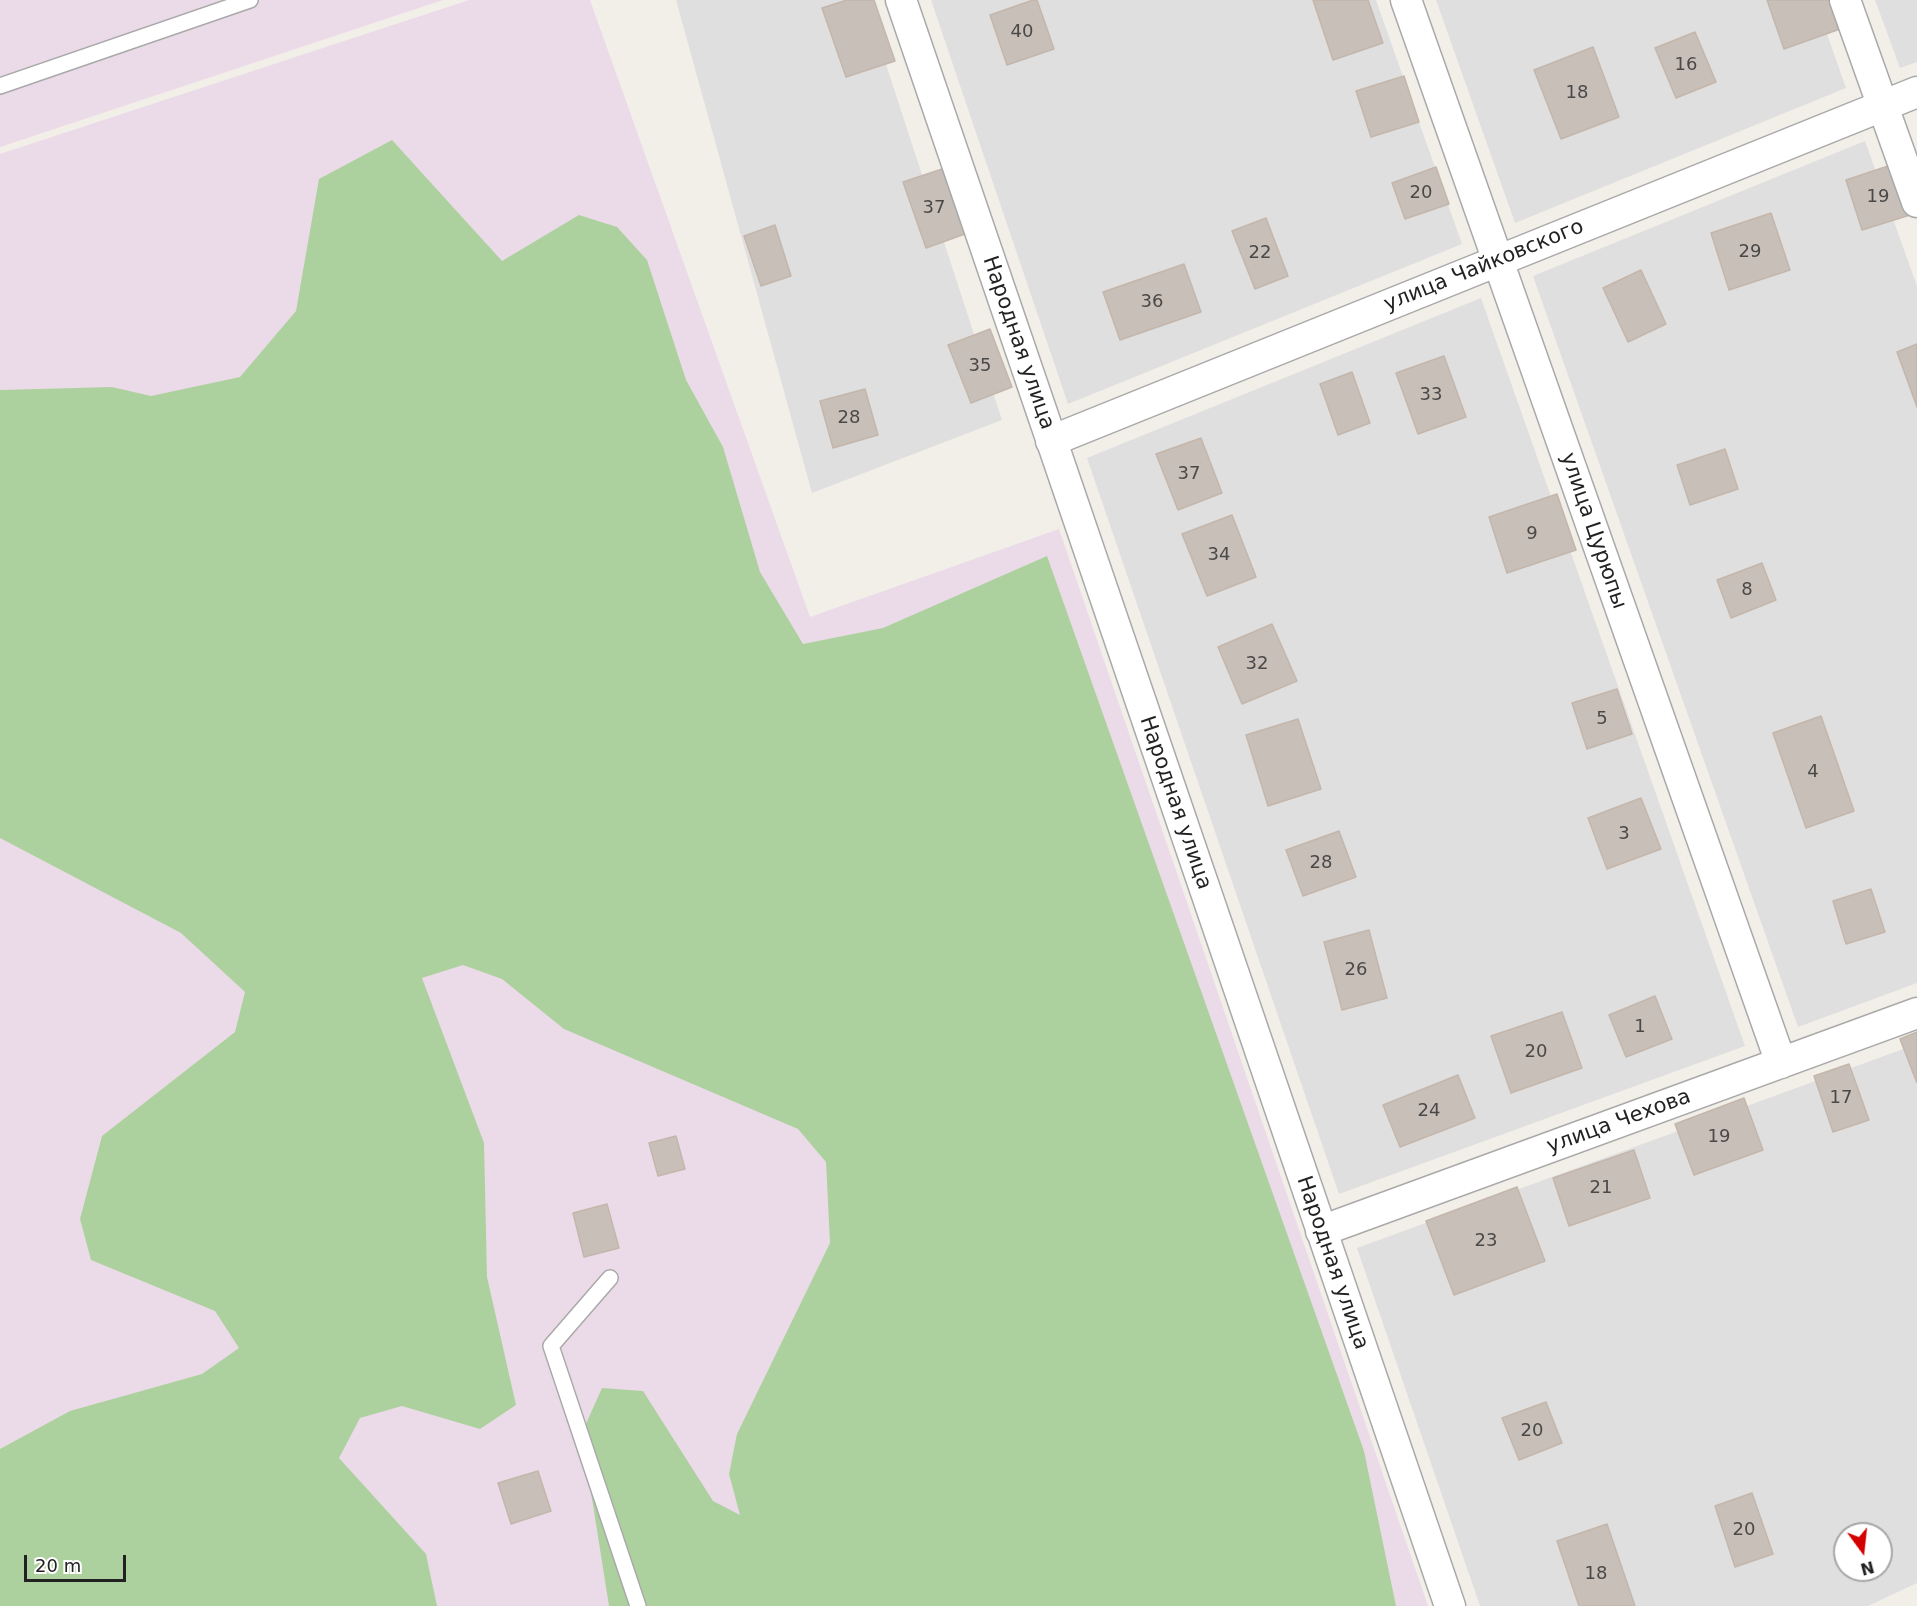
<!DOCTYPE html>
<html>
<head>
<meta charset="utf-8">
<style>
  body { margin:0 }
  #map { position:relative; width:1917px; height:1606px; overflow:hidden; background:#f2efe9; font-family:"DejaVu Sans",sans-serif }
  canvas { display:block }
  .north { position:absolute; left:1833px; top:1522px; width:60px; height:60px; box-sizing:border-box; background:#fff; border:2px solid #a7a7a7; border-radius:50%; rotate:165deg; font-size:16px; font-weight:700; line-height:24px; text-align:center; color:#222 }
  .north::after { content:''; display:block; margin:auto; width:21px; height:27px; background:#d40000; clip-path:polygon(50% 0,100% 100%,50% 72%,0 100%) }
  .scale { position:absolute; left:24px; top:1555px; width:102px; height:27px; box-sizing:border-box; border:3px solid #222; border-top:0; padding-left:8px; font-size:18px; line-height:21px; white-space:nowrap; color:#222; -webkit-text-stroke:4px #fff; paint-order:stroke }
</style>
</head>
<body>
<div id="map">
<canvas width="1917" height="1606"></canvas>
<div class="north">N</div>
<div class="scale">20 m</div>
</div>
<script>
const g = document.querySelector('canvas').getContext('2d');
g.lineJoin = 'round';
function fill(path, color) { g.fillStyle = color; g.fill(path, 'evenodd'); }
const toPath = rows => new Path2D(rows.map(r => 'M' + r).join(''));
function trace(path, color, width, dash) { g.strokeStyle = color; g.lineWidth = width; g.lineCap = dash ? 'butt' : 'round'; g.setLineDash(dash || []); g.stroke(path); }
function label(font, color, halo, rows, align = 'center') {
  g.font = font + ' "DejaVu Sans",sans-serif'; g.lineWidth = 4.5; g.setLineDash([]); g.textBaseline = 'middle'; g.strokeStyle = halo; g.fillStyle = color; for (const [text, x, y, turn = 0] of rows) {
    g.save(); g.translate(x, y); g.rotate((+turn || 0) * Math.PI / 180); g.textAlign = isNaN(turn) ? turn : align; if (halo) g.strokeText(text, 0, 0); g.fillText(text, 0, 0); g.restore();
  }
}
const residential = toPath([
  [676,0,865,0,1002,420,812,493],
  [931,0,1376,0,1462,244,1068,404],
  [1436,0,1815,0,1846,88,1515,223],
  [1875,0,1917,0,1917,62,1900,68],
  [1865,141,1917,286,1917,983,1798,1027,1533,276],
  [1481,298,1745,1046,1339,1194,1087,458],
  [1917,1044,1917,1583,1868,1606,1480,1606,1357,1248],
  [1845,1534,1881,1534,1881,1570,1845,1570]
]);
const industrial = toPath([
  [0,0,443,0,0,147],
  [469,0,590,0,810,617,1059,529,1428,1606,0,1606,0,154]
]);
const forest = toPath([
  [392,140,502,261,579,215,617,227,647,260,686,380,723,447,760,572,803,644,883,628,1047,556,1364,1451,1396,1606,609,1606,587,1467,585,1426,602,1388,643,1391,713,1501,740,1515,729,1474,737,1434,830,1243,826,1162,798,1129,564,1029,502,979,463,965,422,978,484,1143,487,1277,516,1405,480,1429,402,1406,360,1418,339,1458,426,1554,437,1606,0,1606,0,1449,70,1411,202,1374,239,1348,215,1311,91,1260,80,1219,102,1136,235,1032,245,992,181,933,0,838,0,390,112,387,151,396,240,377,296,311,319,179]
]);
const building = toPath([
  [847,0,874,0,895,61,846,77,822,8,847,0],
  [1033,0,1037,0,1054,49,1007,65,990,15,1033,0],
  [1313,0,1368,0,1383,43,1333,60,1313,0],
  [1767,0,1830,0,1840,29,1784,49,1767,0],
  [1695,32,1716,82,1676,98,1655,48,1695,32],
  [1593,47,1619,117,1561,139,1534,70,1593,47],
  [1404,76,1419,122,1371,137,1356,91,1404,76],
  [1894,164,1910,215,1862,230,1846,180,1894,164],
  [1436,167,1449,204,1405,219,1392,183,1436,167],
  [942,169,965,234,926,248,903,182,942,169],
  [1771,213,1790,270,1729,290,1711,233,1771,213],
  [1266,218,1288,276,1255,289,1232,231,1266,218],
  [775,225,791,276,761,286,744,236,775,225],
  [1184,264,1201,312,1120,340,1103,292,1184,264],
  [1641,270,1666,324,1628,342,1603,288,1641,270],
  [990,329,1012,387,971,403,948,345,990,329],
  [1917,344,1917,407,1897,352,1917,344],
  [1444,356,1466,417,1418,434,1396,373,1444,356],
  [1352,372,1370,423,1338,435,1320,384,1352,372],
  [865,389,878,435,833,448,820,401,865,389],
  [1201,438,1222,493,1178,510,1156,454,1201,438],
  [1725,449,1738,489,1690,505,1677,465,1725,449],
  [1557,494,1576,550,1507,573,1489,517,1557,494],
  [1232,515,1256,577,1207,596,1182,534,1232,515],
  [1762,563,1776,600,1731,618,1717,580,1762,563],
  [1272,624,1297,681,1242,704,1218,647,1272,624],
  [1617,689,1632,734,1587,749,1572,703,1617,689],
  [1821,716,1854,811,1806,828,1773,733,1821,716],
  [1298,719,1321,789,1268,806,1246,735,1298,719],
  [1641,798,1661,849,1607,869,1588,818,1641,798],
  [1339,831,1356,877,1303,896,1286,850,1339,831],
  [1871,889,1885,932,1846,944,1833,901,1871,889],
  [1369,930,1387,998,1342,1010,1324,942,1369,930],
  [1655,996,1672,1039,1626,1057,1609,1015,1655,996],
  [1562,1012,1582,1068,1511,1093,1491,1036,1562,1012],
  [1917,1032,1917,1083,1900,1039,1917,1032],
  [1849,1064,1869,1120,1833,1132,1814,1076,1849,1064],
  [1458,1075,1475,1118,1400,1147,1383,1105,1458,1075],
  [1744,1098,1763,1150,1694,1175,1675,1124,1744,1098],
  [676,1136,685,1169,658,1176,649,1143,676,1136],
  [1634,1150,1650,1198,1569,1226,1553,1178,1634,1150],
  [1517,1187,1545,1261,1454,1295,1426,1221,1517,1187],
  [607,1204,619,1248,584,1257,573,1213,607,1204],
  [1546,1402,1562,1443,1519,1460,1502,1418,1546,1402],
  [538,1471,551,1511,511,1524,498,1483,538,1471],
  [1752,1493,1773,1554,1735,1567,1715,1506,1752,1493],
  [1607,1524,1635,1606,1579,1606,1557,1541,1607,1524]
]);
const service = toPath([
  [0,86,250,0],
  [610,1278,551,1346,638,1606]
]);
const minor = toPath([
  [901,0,1450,1606],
  [1406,0,1781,1063],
  [1845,0,1917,202],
  [1051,441,1917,92],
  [1321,1231,1917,1013]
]);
const numberNames = [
  ["40",1022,32],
  ["16",1686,65],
  ["18",1577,93],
  ["20",1421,193],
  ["19",1878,197],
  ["37",934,208],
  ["29",1750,252],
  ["22",1260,253],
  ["36",1152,302],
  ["35",980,366],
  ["33",1431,395],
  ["28",849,418],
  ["37",1189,474],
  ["9",1532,534],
  ["34",1219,555],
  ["8",1747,590],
  ["32",1257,664],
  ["5",1602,719],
  ["4",1813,772],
  ["3",1624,834],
  ["28",1321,863],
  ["26",1356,970],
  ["1",1640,1027],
  ["20",1536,1052],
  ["17",1841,1098],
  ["24",1429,1111],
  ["19",1719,1137],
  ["21",1601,1188],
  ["23",1486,1241],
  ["20",1532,1431],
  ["20",1744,1530],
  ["18",1596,1574]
];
const streetNames = [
  ["улица Чайковского",1484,266,-22],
  ["Народная улица",1018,343,71],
  ["улица Цурюпы",1593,531,71],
  ["Народная улица",1175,803,71],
  ["улица Чехова",1619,1122,-20],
  ["Народная улица",1332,1263,71]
];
fill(residential, '#e0dfdf');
fill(industrial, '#ebdbe8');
fill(forest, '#add19e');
fill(building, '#c7bfb8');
trace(building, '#c4b6ab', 1.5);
trace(service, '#a9a9a9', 18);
trace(minor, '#a9a9a9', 33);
trace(service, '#fff', 15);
trace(minor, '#fff', 30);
label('18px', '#4b4948', null, numberNames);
label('21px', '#222', '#fff', streetNames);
</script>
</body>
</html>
